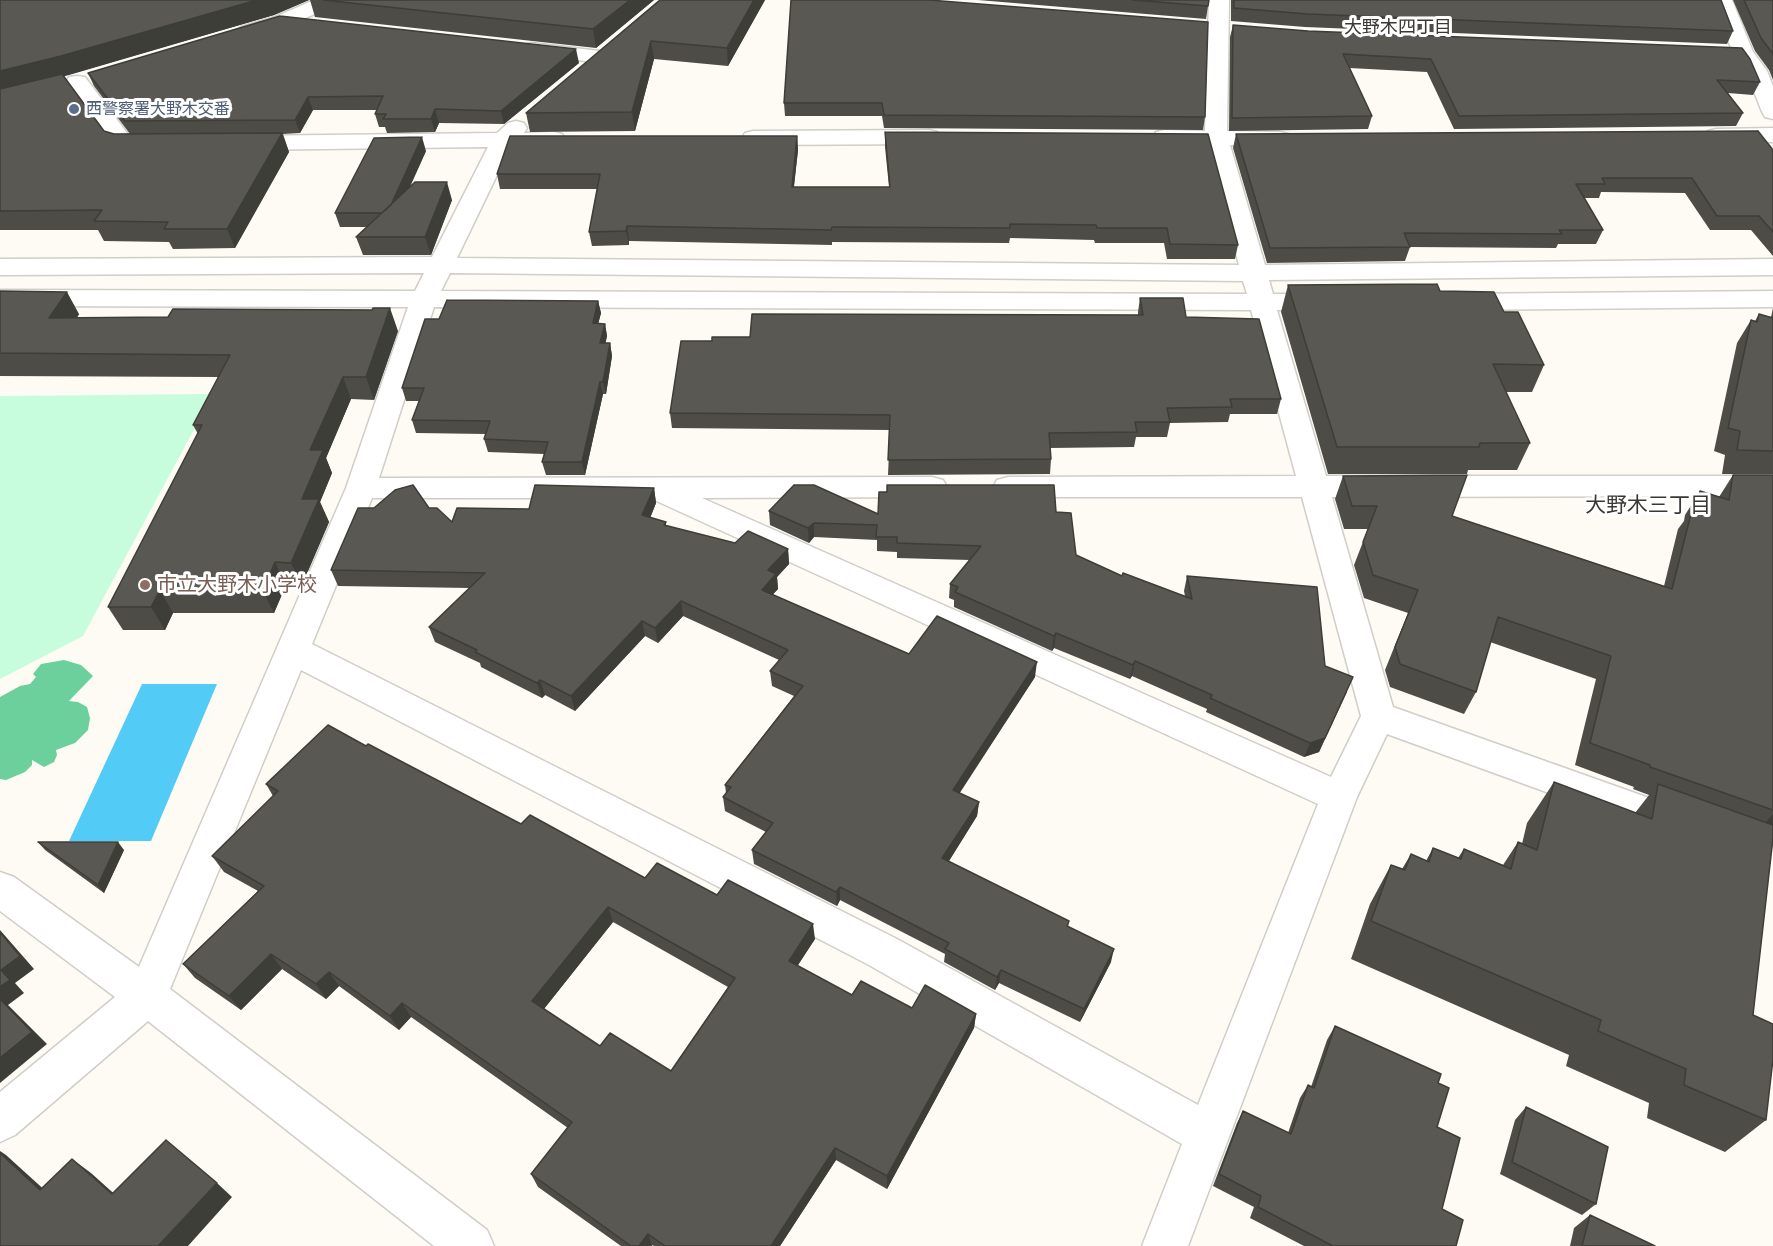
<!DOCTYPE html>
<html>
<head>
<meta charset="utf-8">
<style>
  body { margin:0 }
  canvas { display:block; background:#fdfbf4 }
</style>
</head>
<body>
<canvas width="1773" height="1246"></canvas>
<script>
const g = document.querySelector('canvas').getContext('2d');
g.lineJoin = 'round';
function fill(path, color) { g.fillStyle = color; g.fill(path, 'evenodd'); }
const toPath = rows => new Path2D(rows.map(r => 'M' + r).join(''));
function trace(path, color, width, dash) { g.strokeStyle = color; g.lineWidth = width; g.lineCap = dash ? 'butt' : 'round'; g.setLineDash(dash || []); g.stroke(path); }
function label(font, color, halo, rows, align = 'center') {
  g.font = font + ' Cabin,"Noto Sans JP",sans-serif'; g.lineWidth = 6; g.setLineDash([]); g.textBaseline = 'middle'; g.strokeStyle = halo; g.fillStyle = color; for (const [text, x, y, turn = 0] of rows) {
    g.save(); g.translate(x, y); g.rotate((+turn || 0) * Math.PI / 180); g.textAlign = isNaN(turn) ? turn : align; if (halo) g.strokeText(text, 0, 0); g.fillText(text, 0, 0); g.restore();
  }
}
const green = toPath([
  [213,394,83,636,0,679,0,396]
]);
const forest = toPath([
  [64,660,81,665,93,676,69,701,78,702,87,707,90,718,88,730,75,743,56,750,57,755,54,762,44,767,32,760,32,765,25,772,6,780,0,779,0,697,20,686,30,684,36,677,33,674,41,664]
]);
const water = toPath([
  [142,684,217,684,151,841,69,841]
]);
const minor = toPath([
  [314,0,341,0,338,4,289,25,248,37,241,35,238,31,241,27,275,17,314,0],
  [1209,0,1229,0,1227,131,1280,132,1288,134,1291,139,1288,144,1280,146,1230,145,1265,265,1773,259,1773,275,1269,280,1273,294,1327,294,1336,296,1340,302,1336,308,1327,310,1277,310,1326,476,1773,476,1773,496,1332,497,1393,707,1694,814,1700,825,1694,836,1681,841,1387,734,1357,797,1188,1246,1142,1246,1182,1144,869,965,301,670,170,989,487,1230,494,1246,434,1246,148,1021,15,1135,0,1142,0,1092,115,997,0,911,0,872,14,877,139,967,346,488,408,307,0,306,0,290,415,291,424,273,0,275,0,259,432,257,488,147,240,150,232,148,229,143,232,138,240,136,497,133,508,123,516,121,524,123,527,128,524,133,554,132,562,134,565,139,562,144,554,146,511,146,457,258,1239,265,1207,145,1164,144,1156,142,1153,137,1156,132,1164,130,1205,131,1209,0],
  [450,273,1243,281,1247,294,441,291,450,273],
  [434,307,1251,310,1296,476,1008,477,997,480,993,487,997,494,1008,497,1302,497,1361,716,1331,777,702,498,932,497,943,494,947,487,943,480,932,477,379,478,434,307],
  [372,498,650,498,1318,804,1198,1105,897,939,312,644,372,498],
  [1712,0,1732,0,1753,52,1767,71,1773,86,1773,119,1765,117,1762,112,1746,71,1733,53,1712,0],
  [531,43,600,51,607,53,610,57,607,61,600,63,524,53,521,49,524,45,531,43],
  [77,76,85,77,130,137,163,139,166,144,163,149,155,151,115,149,66,82,69,77,77,76],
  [1773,128,1773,142,1716,143,1708,141,1705,136,1708,131,1716,129,1773,128],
  [929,130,937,132,940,137,937,142,929,144,753,145,745,143,742,138,745,133,753,131,929,130],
  [1773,291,1773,307,1454,310,1445,308,1441,302,1445,296,1454,294,1773,291]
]);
const wall = toPath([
  [0,0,309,0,274,15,64,76,104,131,114,134,130,134,94,86,88,73,579,63,504,124,439,123,435,132,387,133,385,127,379,127,375,114,377,110,313,110,300,133,283,134,289,152,235,248,173,249,169,242,104,241,98,230,0,230],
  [310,0,654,0,596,48,315,17],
  [660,0,765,0,728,66,654,59,635,131,530,132,526,113],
  [791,0,1205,117,1203,130,884,128,882,116,785,116,784,103],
  [978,0,1209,0,1206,19],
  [1231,0,1721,0,1733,31,1727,44,1305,27,1231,21],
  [1733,0,1773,0,1773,80,1769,70,1755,51],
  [1233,25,1760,82,1753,95,1728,93,1743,113,1736,126,1454,129,1427,72,1349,68,1372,116,1368,129,1229,131,1230,37],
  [885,132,1238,245,1235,259,1167,259,1164,243,1095,243,1094,240,1010,238,1009,243,832,242,832,245,629,241,629,245,592,246,589,232,597,189,500,189,497,174,797,136,798,150,794,187,889,187,885,147],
  [1236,134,1773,150,1773,256,1751,230,1710,230,1685,193,1601,192,1599,198,1584,198,1603,230,1596,244,1558,244,1556,248,1410,247,1405,261,1267,263,1233,148],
  [426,151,410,187,452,200,431,255,363,255,356,237,367,227,340,227,335,213],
  [1288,285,1440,291,1504,312,1544,365,1532,392,1506,392,1530,443,1517,470,1468,470,1467,474,1328,474,1281,312],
  [0,291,79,314,77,318,398,331,374,400,351,399,326,458,332,473,320,502,329,522,302,585,286,585,274,613,173,613,165,630,123,630,108,607,198,434,193,425,218,377,0,376],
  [1140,298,1186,317,1281,399,1277,414,1230,414,1228,422,1170,423,1167,437,1136,437,1134,447,1050,448,1051,459,1050,474,888,475,890,430,672,428,670,413,750,337,1138,315,1138,312],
  [598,301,601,313,598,324,605,324,607,336,605,343,610,343,612,356,606,394,603,394,585,475,546,475,542,462,544,454,488,452,484,439,486,434,416,433,412,420,419,401,406,401,402,388,439,319],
  [1773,308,1773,474,1722,474,1725,455,1714,451,1737,343,1751,320,1755,321,1759,314,1771,317],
  [1733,475,1773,475,1773,838,1753,1015,1766,1120,1725,1152,1647,1118,1649,1103,1566,1066,1569,1055,1351,959,1370,904,1391,865,1402,869,1411,854,1426,861,1433,848,1458,858,1464,849,1503,865,1518,842,1522,844,1527,823,1554,782,1635,813,1649,795,1633,789,1634,787,1575,765,1596,679,1490,642,1476,692,1464,714,1390,687,1385,670,1408,613,1364,598,1354,565,1368,529,1344,529,1335,499,1343,476,1452,516,1664,586,1678,529,1684,521,1685,515,1700,491,1719,497],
  [654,488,656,503,650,518,666,522,666,526,735,543,788,549,789,564,777,577,778,589,772,595,909,654,1035,677,959,793,979,802,977,816,949,861,1069,921,1068,927,1111,962,1080,1022,999,983,995,990,944,962,945,954,840,900,837,906,754,864,752,850,766,832,725,811,723,797,726,793,725,785,794,696,772,686,770,671,779,660,683,616,658,643,645,636,575,711,545,695,542,698,481,667,480,663,435,642,429,627,470,588,338,586,331,570,374,508,429,508,452,522],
  [769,511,878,514,1056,512,1076,555,1122,576,1185,596,1184,591,1187,576,1325,666,1347,692,1319,752,1304,757,1206,712,1207,709,1132,676,1130,679,1054,648,1052,651,954,607,954,600,949,598,950,584,970,560,897,558,897,552,877,551,877,540,814,537,809,543,770,525],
  [366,746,521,824,645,878,717,895,815,939,797,966,852,995,912,1008,976,1014,974,1028,887,1189,836,1160,780,1246,654,1246,652,1245,652,1246,621,1246,538,1187,531,1174,568,1128,411,1017,399,1030,339,986,326,999,282,969,241,1010,195,978,183,964,258,891,224,872,212,856,273,796,266,784],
  [613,922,728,987,671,1071,600,1046,544,1009],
  [38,842,124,850,104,893,45,850],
  [1335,1026,1438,1083,1437,1127,1442,1209,1456,1246,1304,1246,1250,1218,1254,1207,1213,1186,1237,1123,1243,1111,1288,1133,1300,1098,1308,1085,1311,1087,1327,1040],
  [1526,1107,1596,1204,1582,1215,1500,1174,1515,1120],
  [1590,1215,1655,1246,1570,1246,1574,1228]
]);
const shadedWall = toPath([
  [257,0,309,0,274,15,69,75,0,92,0,71],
  [630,0,654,0,596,48,593,29],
  [754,0,765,0,728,66,727,48],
  [651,41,654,59,635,131,632,112],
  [576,49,579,63,504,124,501,111],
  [308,97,313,110,300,133,295,120],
  [435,109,439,123,435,132,431,119],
  [282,133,289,152,235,248,227,229],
  [797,136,798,150,792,202,792,187],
  [422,137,426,151,391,227,387,213],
  [447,182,452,200,431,255,425,237],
  [627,226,629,241,629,245,626,231],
  [67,292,79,314,62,340,49,318],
  [598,301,601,313,595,336,593,323],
  [390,308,398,331,374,400,366,377],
  [605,324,607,336,603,356,600,343],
  [610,343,612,356,606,394,603,382],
  [343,377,351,399,326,458,332,473,320,502,329,522,302,585,291,563,310,450],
  [600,382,603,394,585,475,582,462],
  [654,488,656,503,645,531,642,515],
  [814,523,814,537,809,543,808,528],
  [788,549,789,564,777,577,778,589,763,605,762,590,768,570],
  [275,562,286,585,274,613,263,591],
  [160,590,173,613,165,630,151,607],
  [681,601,683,616,658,643,655,628],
  [642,621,645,636,575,711,571,696],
  [1056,633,1054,648,1052,651,1054,636],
  [1135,661,1132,676,1130,679,1133,665],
  [1037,662,1035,677,952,805,953,790],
  [1353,677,1319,752,1304,757,1310,743],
  [540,680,545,695,542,698,537,683],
  [979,802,977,816,942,872,942,858],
  [1773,814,1773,826,1756,833],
  [118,842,124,850,104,893,98,885],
  [840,887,840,900,837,906,836,892],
  [608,907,613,922,539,1015,532,1001],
  [813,924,815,939,791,976,789,961],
  [0,930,34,969,15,983,24,993,8,1005,47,1044,0,1083,0,987,1,970],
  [1114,949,1111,962,1080,1022,1084,1009],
  [271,954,282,969,241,1010,229,996],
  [1001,970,999,983,995,990,997,977],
  [329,972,339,986,326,999,316,984],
  [402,1003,411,1017,399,1030,390,1016],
  [976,1014,974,1028,887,1189,887,1176],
  [835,1148,836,1160,780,1246,771,1246],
  [0,1151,6,1155,60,1204,40,1190,0,1153],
  [72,1159,91,1173,130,1208,112,1194],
  [217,1183,232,1197,188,1246,158,1246],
  [648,1234,652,1245,652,1246,639,1246]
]);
const building = toPath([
  [0,0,257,0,61,56,0,71,0,0],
  [323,0,630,0,593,29,323,0],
  [660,0,754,0,727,48,651,41,632,112,526,113,660,0],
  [791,0,929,0,1208,22,1205,117,884,115,882,103,784,103,791,0],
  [1133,0,1209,0,1208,6,1133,0],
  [1234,0,1721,0,1733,31,1308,14,1234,8,1234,0],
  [1744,0,1773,0,1773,54,1761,38,1744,0],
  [280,16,576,49,501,111,435,109,431,119,383,119,386,114,375,114,383,96,308,97,295,120,125,121,88,73,280,16],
  [1233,25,1308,31,1742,48,1750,59,1760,82,1717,80,1743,113,1459,116,1431,59,1343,54,1372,116,1232,118,1233,25],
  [62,74,104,131,114,134,282,133,227,229,164,229,168,222,94,221,102,210,0,211,0,89,62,74],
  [1758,131,1773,150,1773,232,1759,216,1717,216,1692,178,1602,178,1605,184,1576,184,1603,230,1559,230,1562,234,1404,233,1410,247,1270,248,1236,134,1758,131],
  [885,132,1208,134,1238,245,1170,244,1167,228,1097,228,1096,225,1010,224,1010,228,832,227,831,230,627,226,626,231,589,232,600,174,497,174,510,136,797,136,792,187,890,187,885,132],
  [422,137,391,205,382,213,335,213,374,138,422,137],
  [415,182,447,182,425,237,356,237,415,182],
  [1437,284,1440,291,1494,292,1504,312,1518,312,1544,365,1493,364,1530,443,1480,443,1479,447,1337,447,1288,285,1437,284],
  [0,291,67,292,49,318,168,317,173,309,372,310,373,308,390,308,366,377,343,377,310,450,323,450,302,499,319,499,291,563,275,562,263,591,160,590,151,607,108,607,202,425,193,425,230,355,0,353,0,291],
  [1140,298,1183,298,1186,317,1259,319,1281,399,1230,399,1232,407,1167,408,1170,422,1135,422,1137,432,1049,433,1051,459,888,460,890,415,670,413,681,341,712,341,712,337,750,337,752,314,1143,315,1140,298],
  [447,300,598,301,593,323,605,324,600,343,610,343,603,382,600,382,582,462,542,462,548,442,484,439,490,421,412,420,424,388,402,388,425,319,439,319,447,300],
  [1759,314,1773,318,1773,451,1737,450,1740,431,1728,428,1751,320,1757,322,1759,314],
  [1467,475,1452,516,1672,589,1693,506,1697,507,1700,491,1729,500,1733,475,1773,475,1773,810,1650,767,1650,765,1590,743,1611,656,1498,617,1476,692,1400,664,1395,647,1418,590,1373,575,1363,542,1377,506,1352,506,1343,476,1467,475],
  [413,485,429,508,437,508,452,522,457,508,529,509,535,485,654,488,642,515,666,522,664,525,735,543,748,531,788,549,768,570,776,574,762,590,909,654,937,616,1037,662,953,790,979,802,942,858,1069,921,1067,926,1114,949,1084,1009,1001,970,997,977,945,949,949,943,840,887,836,892,752,850,773,823,723,797,731,787,725,785,803,686,770,671,788,650,681,601,655,628,642,621,571,696,540,680,537,683,475,652,477,650,429,627,485,573,331,570,358,508,374,508,395,490,413,485],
  [794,485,814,485,878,514,879,492,887,492,887,485,1054,485,1056,512,1071,513,1076,555,1122,576,1123,573,1192,599,1187,576,1317,587,1325,666,1353,677,1325,738,1310,743,1210,698,1212,695,1135,661,1133,665,1056,633,1054,636,955,592,958,587,950,584,981,546,897,543,897,537,876,537,877,525,814,523,808,528,769,511,794,485],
  [328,725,366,746,368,744,521,824,530,815,645,878,657,863,717,895,728,880,813,924,789,961,852,995,861,981,912,1008,925,985,976,1014,887,1176,835,1148,771,1246,665,1246,648,1234,639,1246,631,1246,531,1174,572,1122,402,1003,390,1016,329,972,316,984,271,954,229,996,183,964,264,886,212,856,278,791,266,784,328,725],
  [608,907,735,978,671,1071,610,1033,600,1046,532,1001,608,907],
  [1554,782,1652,819,1658,784,1773,825,1773,838,1753,1015,1773,1024,1773,1059,1766,1120,1684,1085,1686,1069,1598,1031,1601,1020,1371,921,1391,865,1405,870,1411,854,1429,862,1433,848,1461,859,1464,849,1511,869,1518,842,1537,850,1554,782],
  [38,842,118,842,98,885,38,842],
  [0,932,20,956,1,970,10,980,0,987,0,932],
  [0,999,32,1032,0,1058,0,999],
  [1335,1026,1441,1074,1438,1083,1449,1088,1437,1127,1460,1138,1442,1209,1463,1220,1456,1246,1333,1246,1258,1207,1261,1196,1219,1174,1243,1111,1291,1134,1308,1085,1314,1088,1335,1026],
  [1526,1107,1608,1147,1596,1204,1512,1162,1526,1107],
  [166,1140,217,1183,158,1246,0,1246,0,1153,40,1190,72,1159,112,1194,166,1140],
  [1590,1215,1655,1246,1582,1246,1590,1215]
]);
const markers = [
  [74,109,6,"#5c6f8a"],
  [145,585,6,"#8d6e63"]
];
const farServicenames = [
  ["西警察署大野木交番",86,109]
];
const farNeighbourhoodnames = [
  ["大野木四丁目",1398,28]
];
const educationNames = [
  ["市立大野木小学校",157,585]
];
const neighbourhoodNames = [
  ["大野木三丁目",1648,506]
];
fill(green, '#c7fcdd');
fill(forest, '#6cd09c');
fill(water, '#53cbf7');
trace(minor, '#d0cec8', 3);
fill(minor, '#fff');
fill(wall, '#4d4c47');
fill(shadedWall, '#3e3e39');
fill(building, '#595852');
trace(building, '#3e3e39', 1.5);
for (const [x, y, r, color] of markers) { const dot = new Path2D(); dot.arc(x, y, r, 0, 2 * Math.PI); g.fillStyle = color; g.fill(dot); trace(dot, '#fff', 2); }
label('16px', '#4e5e75', '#fff', farServicenames, 'left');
label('18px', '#3a3833', '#fff', farNeighbourhoodnames);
label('20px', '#785e54', '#fff', educationNames, 'left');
label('21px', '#3a3833', '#fff', neighbourhoodNames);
</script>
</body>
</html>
